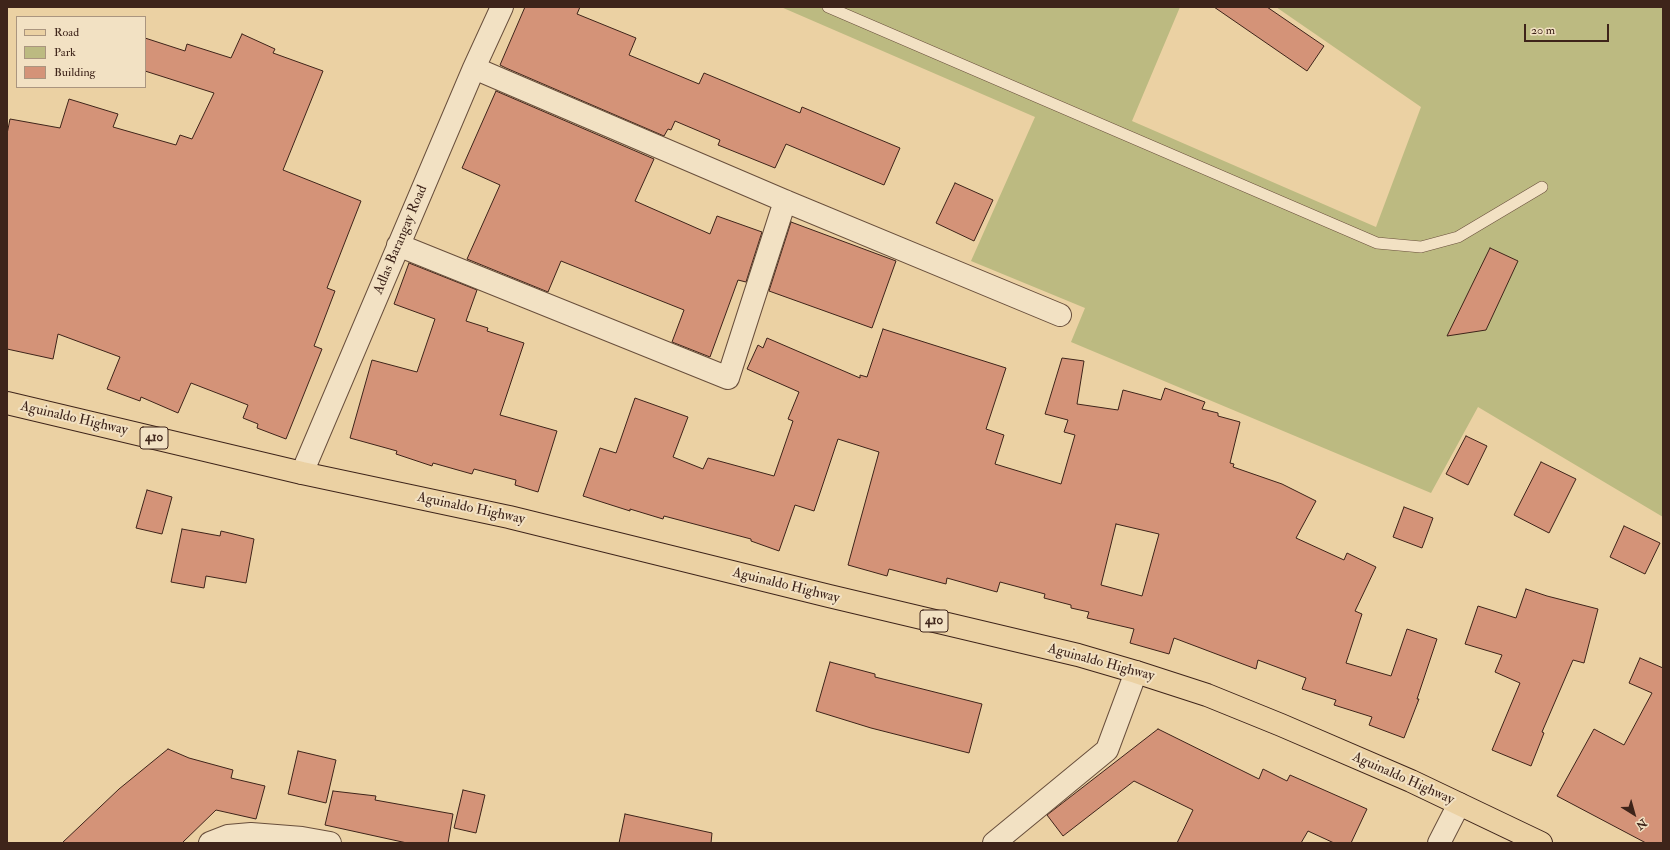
<!DOCTYPE html>
<html>
<head>
<meta charset="utf-8">
<style>
  body { margin:0 }
  #map { position:relative; width:1670px; height:850px; overflow:hidden; background:#ebd1a3; font-family:"IM FELL Double Pica",serif }
  canvas { display:block }
  .frame { position:absolute; inset:0; border:8px solid #3e241a; pointer-events:none }
  .legend { position:absolute; left:16px; top:16px; width:130px; height:72px; box-sizing:border-box; background:#f2e1c3; border:1px solid #aa957f; margin:0; padding:5px 7px; list-style:none; font-size:12px; color:#3e241a }
  .legend li { display:flex; align-items:center; gap:8px; height:20px }
  .legend b { width:20px; border:1px solid #aa957f }
  .north { position:absolute; left:1614px; top:794px; width:40px; height:40px; -webkit-text-stroke:3px #f2e1c3; paint-order:stroke; rotate:143deg; font-size:11px; font-weight:700; line-height:16px; text-align:center; color:#3e241a }
  .north::after { content:''; display:block; margin:auto; width:14px; height:18px; background:#3e241a; clip-path:polygon(50% 0,100% 100%,50% 72%,0 100%) }
  .scale { position:absolute; left:1524px; top:24px; width:85px; height:18px; box-sizing:border-box; border:2px solid #3e241a; border-top:0; padding-left:5px; font-size:12px; line-height:14px; white-space:nowrap; color:#3e241a; -webkit-text-stroke:3px #f2e1c3; paint-order:stroke }
</style>
</head>
<body>
<div id="map">
<canvas width="1670" height="850"></canvas>
<div class="frame"></div>
<ul class="legend">
<li><b style="height:5px;background:#ebd1a3"></b>Road</li>
<li><b style="height:11px;background:#bcba81"></b>Park</li>
<li><b style="height:11px;background:#d49378"></b>Building</li>
</ul>
<div class="north">N</div>
<div class="scale">20 m</div>
</div>
<script>
const g = document.querySelector('canvas').getContext('2d');
g.lineJoin = 'round';
function fill(path, color) { g.fillStyle = color; g.fill(path, 'evenodd'); }
const toPath = rows => new Path2D(rows.map(r => 'M' + r).join(''));
function trace(path, color, width, dash) { g.strokeStyle = color; g.lineWidth = width; g.lineCap = dash ? 'butt' : 'round'; g.setLineDash(dash || []); g.stroke(path); }
function label(font, color, halo, rows, align = 'center') {
  g.font = font + ' "IM FELL Double Pica",serif'; g.lineWidth = 4; g.setLineDash([]); g.textBaseline = 'middle'; g.strokeStyle = halo; g.fillStyle = color; for (const [text, x, y, turn = 0] of rows) {
    g.save(); g.translate(x, y); g.rotate((+turn || 0) * Math.PI / 180); g.textAlign = isNaN(turn) ? turn : align; if (halo) g.strokeText(text, 0, 0); g.fillText(text, 0, 0); g.restore();
  }
}
const green = toPath([
  [781,7,1180,7,1132,121,1376,227,1421,107,1276,7,1663,7,1663,517,1478,407,1431,493,1071,342,1085,308,971,261,1035,117]
]);
const building = toPath([
  [525,7,580,7,577,14,636,38,629,55,699,84,704,73,800,113,802,107,900,148,884,185,786,144,775,168,718,145,720,140,675,121,671,130,668,129,664,136,506,68,500,65,525,7],
  [1214,7,1267,7,1324,46,1307,71,1214,7],
  [242,34,275,49,273,53,323,71,283,170,361,201,327,288,335,291,314,346,322,349,286,439,257,428,258,424,243,418,248,405,191,383,178,413,141,397,140,401,107,389,120,357,58,334,53,359,7,349,7,134,10,119,60,128,69,99,118,114,113,127,176,145,180,135,192,139,214,93,145,71,145,38,185,51,187,44,231,58,242,34],
  [496,91,654,159,635,201,710,234,717,216,762,232,746,282,738,280,710,357,672,342,684,310,561,261,548,292,467,259,500,185,462,168,496,91],
  [955,183,993,200,974,241,936,223,955,183],
  [791,222,896,261,872,328,769,291,791,222],
  [1490,248,1518,261,1486,330,1447,336,1490,248],
  [409,263,477,290,466,321,488,328,487,331,524,343,500,415,557,431,538,492,515,485,516,480,474,469,472,474,433,463,432,466,396,454,397,451,350,438,372,360,417,372,435,319,394,304,409,263],
  [883,329,1006,368,986,429,1004,435,995,464,1061,484,1075,435,1064,432,1068,420,1045,414,1062,358,1084,361,1077,404,1118,410,1123,390,1161,400,1165,388,1205,402,1202,409,1218,413,1218,416,1240,422,1230,463,1234,464,1233,467,1282,484,1316,501,1296,538,1344,560,1347,553,1376,567,1355,611,1362,614,1346,663,1391,676,1407,629,1437,639,1417,699,1419,699,1404,738,1369,725,1372,717,1334,705,1336,700,1302,689,1306,678,1258,660,1256,669,1174,638,1169,654,1130,643,1134,629,1087,618,1089,612,1071,608,1071,605,1044,598,1045,594,1000,582,997,592,947,578,946,584,889,569,887,576,848,565,879,452,838,439,814,511,795,505,779,551,751,541,751,539,664,516,663,519,630,509,630,511,583,496,600,448,616,453,635,398,688,417,673,457,703,469,708,458,774,476,793,421,788,419,799,392,747,369,758,345,763,348,767,338,860,378,860,375,867,377,883,329],
  [1116,524,1159,534,1142,596,1101,585,1116,524],
  [1466,436,1487,446,1468,485,1446,474,1466,436],
  [1541,462,1576,479,1549,533,1514,515,1541,462],
  [147,490,172,497,162,534,136,528,147,490],
  [1404,507,1433,518,1422,548,1393,537,1404,507],
  [1624,526,1660,543,1645,574,1610,557,1624,526],
  [182,529,220,536,221,531,254,539,246,583,206,576,204,588,171,582,182,529],
  [1526,589,1547,596,1598,609,1584,663,1573,660,1542,732,1544,733,1531,766,1492,750,1520,683,1495,672,1502,655,1465,644,1478,606,1516,618,1526,589],
  [1640,658,1663,668,1663,843,1646,843,1557,796,1594,729,1624,745,1652,693,1629,683,1640,658],
  [830,662,875,674,875,677,982,704,969,753,871,728,816,711,830,662],
  [1158,729,1259,779,1263,769,1287,781,1290,775,1367,809,1351,843,1334,843,1308,831,1301,843,1177,843,1193,810,1134,781,1063,836,1047,815,1158,729],
  [168,749,189,758,233,770,231,778,265,786,256,819,216,810,182,843,62,843,119,789,168,749],
  [298,751,336,760,326,803,288,794,298,751],
  [463,790,485,795,476,833,454,828,463,790],
  [333,791,376,796,375,800,453,814,448,843,407,843,325,825,333,791],
  [625,814,712,833,711,843,619,843,625,814]
]);
const lane = toPath([
  [828,7,1377,243,1421,247,1458,237,1542,187]
]);
const street = toPath([
  [474,68,785,201,1060,315],
  [398,245,728,378,785,201],
  [302,473,474,68,502,7],
  [210,843,228,836,251,834,302,838,330,843],
  [994,843,1107,750,1136,672],
  [1439,843,1459,804]
]);
const primary = toPath([
  [7,403,302,473,509,517,829,596,1078,655,1136,672,1207,695,1281,725,1411,781,1541,843]
]);
const shields = [
  [154,438,28],
  [934,621,28]
];
const shieldNames = [
  ["410",154,438],
  ["410",934,621]
];
const streetNames = [
  ["Adlas Barangay Road",401,240,-67],
  ["Aguinaldo Highway",74,419,13],
  ["Aguinaldo Highway",471,509,12],
  ["Aguinaldo Highway",786,586,14],
  ["Aguinaldo Highway",1101,663,15],
  ["Aguinaldo Highway",1403,779,24]
];
fill(green, '#bcba81');
fill(building, '#d49378');
trace(building, '#3e241a', 1);
trace(lane, '#694f3c', 12);
trace(street, '#694f3c', 24);
trace(primary, '#3e241a', 24);
trace(lane, '#f2e1c3', 11);
trace(street, '#f2e1c3', 22);
trace(primary, '#ebd1a3', 22);
for (const [x, y, w] of shields) { const box = new Path2D(); box.roundRect(x - w / 2, y - 11, w, 22, 3); g.fillStyle = '#f2e1c3'; g.fill(box); trace(box, '#3e241a', 1); }
label('bold 13px', '#3e241a', null, shieldNames);
label('14px', '#3e241a', '#f2e1c3', streetNames);
</script>
</body>
</html>
